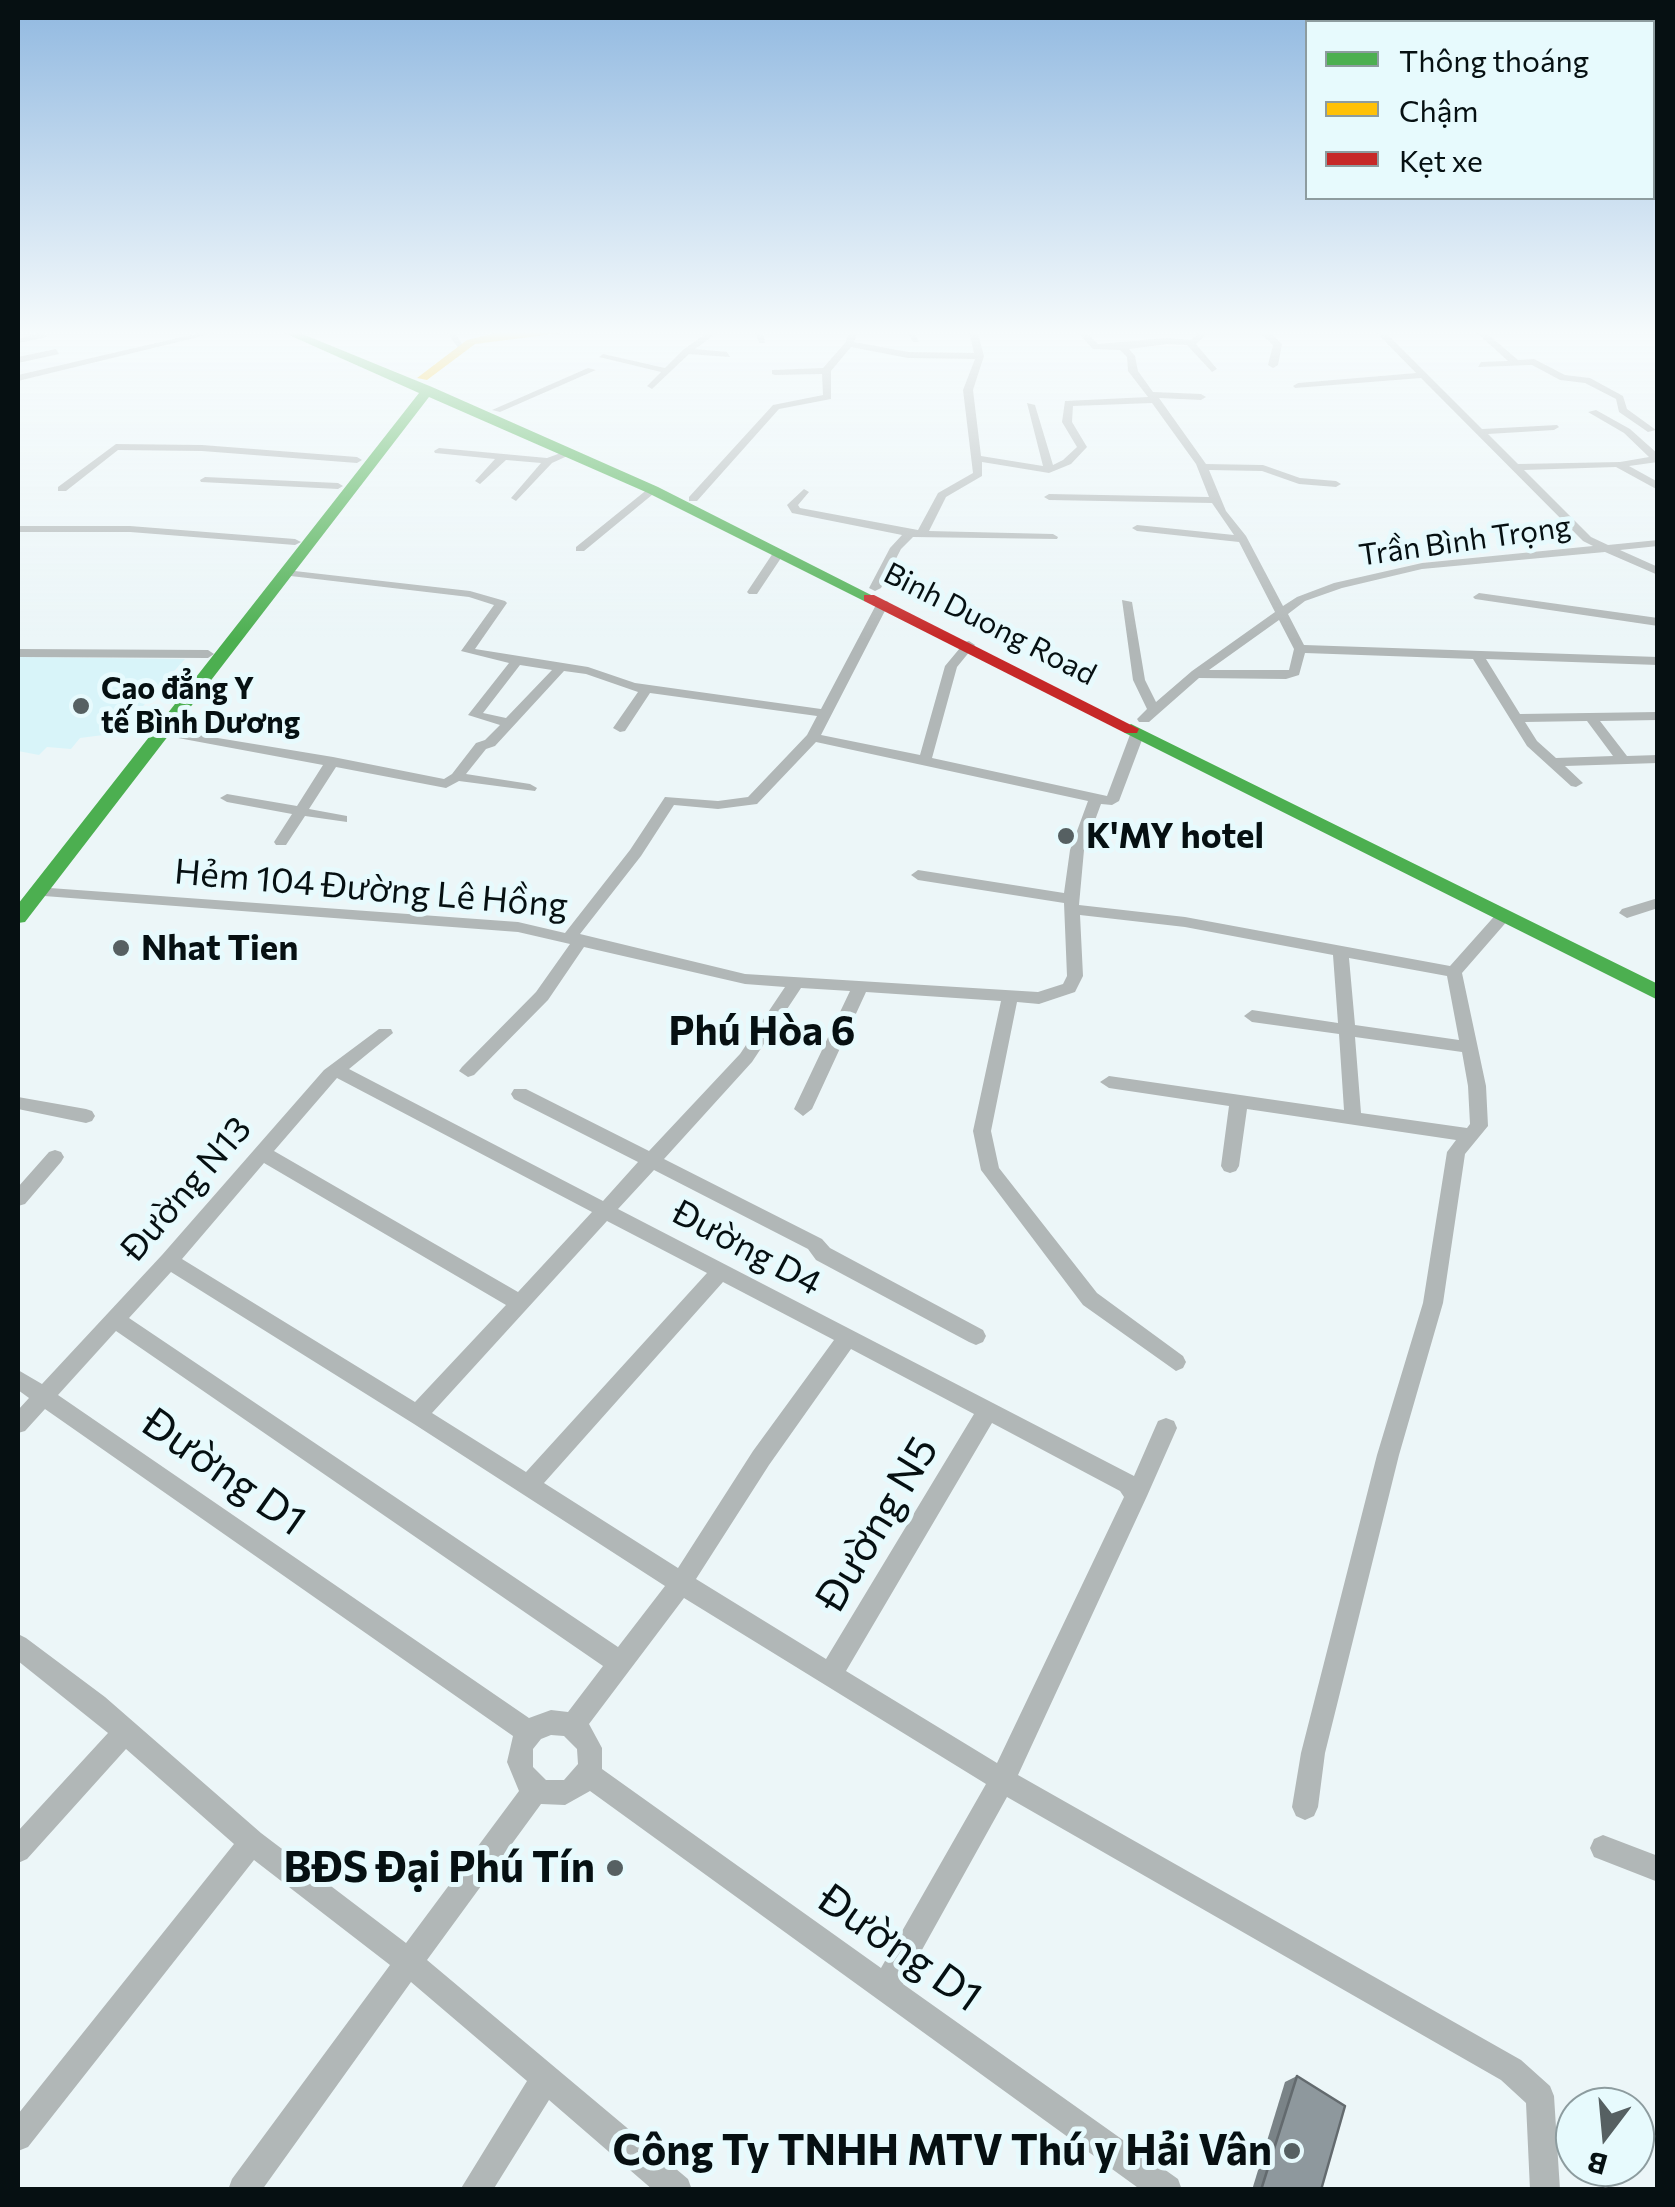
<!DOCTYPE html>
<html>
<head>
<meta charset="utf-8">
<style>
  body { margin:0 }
  #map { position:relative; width:1675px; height:2207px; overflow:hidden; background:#ecf6f8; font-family:Commissioner,sans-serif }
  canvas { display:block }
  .frame { position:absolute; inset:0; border:20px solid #061012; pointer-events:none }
  .legend { position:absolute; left:1305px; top:20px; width:350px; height:180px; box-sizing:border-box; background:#e7fafd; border:2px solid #8d9c9f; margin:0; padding:12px 18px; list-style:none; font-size:30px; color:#061012 }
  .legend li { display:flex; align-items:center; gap:20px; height:50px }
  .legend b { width:50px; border:2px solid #8d9c9f }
  .north { position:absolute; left:1555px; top:2087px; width:100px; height:100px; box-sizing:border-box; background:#e7fafd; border:2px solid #8d9c9f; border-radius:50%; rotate:196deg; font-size:28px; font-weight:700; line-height:40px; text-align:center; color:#061012 }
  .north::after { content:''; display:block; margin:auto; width:35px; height:45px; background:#566062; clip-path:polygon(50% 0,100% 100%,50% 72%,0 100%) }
</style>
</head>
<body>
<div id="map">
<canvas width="1675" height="2207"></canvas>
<div class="frame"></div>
<ul class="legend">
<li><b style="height:12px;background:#4caf50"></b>Thông thoáng</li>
<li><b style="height:12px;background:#ffc107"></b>Chậm</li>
<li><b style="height:12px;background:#c62828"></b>Kẹt xe</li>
</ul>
<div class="north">B</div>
</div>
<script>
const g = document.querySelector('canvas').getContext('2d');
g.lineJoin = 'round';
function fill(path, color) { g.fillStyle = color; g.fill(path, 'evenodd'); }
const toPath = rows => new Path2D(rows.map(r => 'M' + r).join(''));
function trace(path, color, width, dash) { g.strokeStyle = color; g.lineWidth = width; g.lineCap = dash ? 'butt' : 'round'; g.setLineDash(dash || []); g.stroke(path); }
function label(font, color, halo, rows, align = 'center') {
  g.font = font + ' Commissioner,sans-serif'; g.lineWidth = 10; g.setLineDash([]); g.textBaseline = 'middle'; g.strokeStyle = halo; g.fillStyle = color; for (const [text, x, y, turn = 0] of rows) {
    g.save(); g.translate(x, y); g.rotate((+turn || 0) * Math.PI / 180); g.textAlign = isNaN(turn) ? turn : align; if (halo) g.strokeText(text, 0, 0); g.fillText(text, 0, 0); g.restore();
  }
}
const built = toPath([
  [18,657,185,659,119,733,80,738,71,749,47,747,39,755,18,751]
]);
const street = toPath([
  [208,331,223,331,18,381,18,375,208,331],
  [446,331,454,331,465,349,459,349,446,331],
  [710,331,720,331,695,349,727,352,730,357,689,354,652,389,647,386,661,372,599,357,603,354,665,368,684,349,710,331],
  [755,331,763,331,765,343,759,343,755,331],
  [850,331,858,331,854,342,908,352,974,353,969,331,977,331,984,356,973,390,981,456,1043,466,1027,403,1035,405,1053,465,1063,460,1077,447,1062,422,1065,401,1148,397,1128,371,1127,357,1120,350,1093,349,1076,331,1085,331,1098,344,1167,338,1190,340,1200,334,1189,331,1268,331,1282,344,1278,365,1273,368,1268,365,1273,345,1261,334,1202,334,1205,336,1196,344,1217,369,1212,372,1187,345,1167,344,1129,349,1135,356,1138,371,1153,392,1201,394,1206,397,1201,400,1159,398,1206,464,1263,465,1300,478,1336,481,1341,484,1336,487,1299,484,1262,471,1209,470,1226,511,1246,536,1283,606,1297,597,1334,583,1422,563,1593,546,1583,541,1421,378,1295,388,1293,386,1298,383,1416,373,1375,331,1384,331,1482,429,1557,425,1559,427,1554,430,1488,434,1518,464,1620,462,1649,457,1624,433,1588,412,1596,410,1630,429,1658,454,1658,462,1629,466,1658,482,1658,490,1616,467,1524,470,1591,537,1608,545,1658,540,1658,546,1620,550,1658,567,1658,575,1605,552,1422,569,1342,588,1305,601,1288,614,1304,645,1658,657,1658,665,1486,659,1520,714,1658,712,1658,720,1600,721,1627,756,1658,755,1658,763,1565,766,1583,783,1576,787,1571,786,1527,746,1473,659,1305,653,1299,675,1286,679,1199,678,1149,722,1139,722,1137,719,1147,709,1133,680,1122,600,1132,602,1145,680,1156,702,1192,671,1275,612,1239,542,1137,531,1132,528,1137,525,1234,535,1212,503,1049,500,1044,497,1049,494,1209,497,1196,464,1152,403,1073,406,1072,422,1087,447,1071,464,1049,473,982,462,982,476,946,497,929,531,1053,534,1058,537,1057,539,913,537,901,549,881,588,875,591,869,588,890,548,902,535,792,513,787,505,804,489,809,492,798,505,800,508,918,530,938,493,973,473,963,390,975,359,908,358,851,347,831,371,831,399,779,409,697,501,689,501,689,497,773,405,823,395,822,374,775,375,772,374,772,370,823,368,845,343,850,331],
  [1279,620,1294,649,1289,670,1209,670,1279,620],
  [1587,721,1613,756,1556,758,1537,741,1525,722,1587,721],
  [906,331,914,331,919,342,913,342,906,331],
  [1475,331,1484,331,1518,360,1534,359,1565,375,1590,378,1623,396,1627,409,1656,430,1648,432,1619,412,1616,399,1585,383,1560,380,1532,365,1478,367,1481,362,1508,361,1475,331],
  [44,332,47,337,18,343,18,339,44,332],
  [56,349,59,354,18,363,18,357,56,349],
  [588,368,596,370,500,412,492,410,588,368],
  [116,444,202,445,357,457,362,460,357,463,202,451,118,450,66,491,58,491,58,487,116,444],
  [439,448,547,458,569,450,574,453,552,463,516,501,511,498,541,463,506,460,480,484,475,481,495,459,435,453,434,451,439,448],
  [205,477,338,483,343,486,338,489,201,482,200,480,205,477],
  [649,488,658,490,584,551,576,551,576,547,649,488],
  [18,526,130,526,295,539,301,542,295,545,130,532,18,532,18,526],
  [775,550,785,552,757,594,749,594,747,592,775,550],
  [286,570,470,591,505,601,507,603,475,649,588,667,635,683,821,709,877,603,887,601,889,603,821,735,920,755,945,666,965,642,969,641,975,645,957,667,932,758,1107,796,1131,732,1138,728,1145,732,1119,801,1112,805,1101,804,1084,850,1079,905,1185,917,1450,966,1499,911,1509,911,1512,915,1509,919,1462,973,1486,1086,1488,1126,1465,1154,1443,1303,1399,1455,1325,1753,1318,1807,1314,1816,1305,1820,1296,1816,1292,1807,1301,1753,1377,1455,1423,1303,1447,1152,1456,1140,1247,1109,1239,1166,1236,1171,1230,1173,1224,1171,1221,1166,1229,1106,1109,1088,1100,1082,1109,1076,1344,1110,1339,1034,1252,1022,1244,1016,1252,1010,1338,1023,1333,955,1185,927,1080,915,1083,976,1075,992,1039,1004,1017,1002,991,1131,999,1168,1097,1293,1183,1356,1186,1362,1183,1368,1176,1371,1083,1305,981,1170,973,1131,1001,1001,866,992,812,1109,803,1116,794,1109,850,991,801,988,752,1062,664,1159,822,1239,830,1248,983,1330,986,1336,983,1342,976,1345,969,1342,816,1260,808,1249,654,1170,618,1209,1134,1476,1158,1421,1166,1418,1174,1421,1177,1428,1147,1496,1018,1775,1521,2060,1550,2086,1554,2096,1560,2190,1530,2190,1526,2103,1501,2080,1007,1797,903,1984,1178,2179,1182,2190,1141,2190,590,1791,565,1805,541,1804,427,1960,688,2179,692,2190,653,2190,549,2100,493,2190,460,2190,527,2081,411,1982,262,2190,228,2190,232,2179,390,1965,254,1860,28,2147,18,2151,18,2114,234,1844,126,1749,27,1859,18,1863,18,1831,108,1733,18,1661,18,1634,26,1638,105,1697,261,1833,406,1943,519,1791,507,1762,513,1736,45,1409,25,1431,18,1433,18,1410,29,1398,18,1390,18,1370,42,1384,162,1255,324,1070,379,1029,391,1029,393,1033,349,1069,603,1201,638,1162,514,1099,511,1094,514,1089,526,1089,649,1151,740,1054,785,987,745,984,584,947,548,1000,474,1075,468,1077,459,1071,462,1067,536,992,570,944,518,932,31,895,28,892,31,889,36,887,518,922,565,933,630,850,665,797,718,801,748,797,807,735,817,716,650,693,625,731,620,732,613,728,638,692,586,674,564,671,495,746,486,749,466,774,530,784,537,788,535,791,459,781,446,788,336,767,309,809,347,816,347,822,305,816,286,845,276,845,274,842,292,814,227,802,220,798,227,794,297,806,323,765,162,735,157,734,157,728,333,757,444,779,452,774,476,743,485,740,500,725,468,715,509,663,461,651,494,605,469,597,282,575,282,571,286,570],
  [520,665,552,670,506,718,483,713,520,665],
  [816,742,1088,801,1070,850,1064,893,918,870,911,875,918,880,1064,903,1067,976,1063,984,1038,992,745,974,580,934,641,856,674,805,718,809,757,804,816,742],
  [1349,958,1447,976,1459,1040,1355,1025,1349,958],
  [1355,1037,1462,1052,1468,1086,1470,1124,1467,1128,1361,1113,1355,1037],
  [337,1078,592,1212,518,1292,274,1151,337,1078],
  [264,1163,506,1305,415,1402,182,1259,264,1163],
  [607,1221,707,1273,526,1472,432,1413,607,1221],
  [171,1272,414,1424,665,1586,618,1647,129,1318,171,1272],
  [723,1282,834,1340,753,1451,678,1568,544,1483,723,1282],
  [116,1331,603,1666,568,1712,551,1710,529,1718,58,1395,116,1331],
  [851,1349,974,1414,826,1659,696,1579,769,1465,851,1349],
  [992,1423,1120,1491,1124,1497,997,1763,846,1671,992,1423],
  [684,1598,986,1784,881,1968,602,1769,602,1748,589,1724,684,1598],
  [551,1735,564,1736,577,1749,578,1764,564,1780,546,1780,533,1767,533,1749,541,1739,551,1735],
  [1479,593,1658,618,1658,626,1475,599,1473,597,1479,593],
  [18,649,208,650,214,654,208,658,18,657,18,649],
  [1658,898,1658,908,1627,918,1619,913,1622,909,1658,898],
  [18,1097,86,1109,92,1111,95,1116,92,1121,86,1123,18,1109,18,1097],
  [55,1150,61,1152,64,1157,61,1162,25,1204,18,1206,18,1187,49,1152,55,1150],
  [1603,1835,1658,1856,1658,1882,1594,1857,1590,1848,1594,1839,1603,1835]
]);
const fast = toPath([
  [280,331,295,331,432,387,658,487,877,598,864,601,648,493,429,397,25,922,18,923,18,904,419,393,280,331],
  [1131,724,1658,984,1658,1000,1125,733,1123,729,1131,724]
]);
const slow = toPath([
  [577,331,475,344,427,380,417,378,467,340,500,332,577,331]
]);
const jam = toPath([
  [864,595,874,595,1139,729,1137,733,1125,733,864,601,864,595]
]);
const wall = toPath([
  [1297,2076,1321,2190,1252,2190,1285,2082]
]);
const building = toPath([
  [1297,2076,1345,2106,1321,2190,1261,2190,1297,2076]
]);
const markers = [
  [81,706,10,"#566062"],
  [1066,836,10,"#566062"],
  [121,948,10,"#566062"],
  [615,1868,10,"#566062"],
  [1292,2151,10,"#566062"]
];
const farStreetnames = [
  ["Trần Bình Trọng",1465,541,-8],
  ["Binh Duong Road",990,624,27]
];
const farPoinames = [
  ["Cao đẳng Y",101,689],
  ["tế Bình Dương",101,723]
];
const poiNames = [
  ["K'MY hotel",1086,836],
  ["Nhat Tien",141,948]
];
const streetNames = [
  ["Hẻm 104 Đường Lê Hồng",371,889,5],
  ["Đường N13",186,1189,-49],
  ["Đường D4",747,1248,28]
];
const quarterNames = [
  ["Phú Hòa 6",762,1032]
];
const nearStreetnames = [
  ["Đường D1",224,1472,35],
  ["Đường N5",877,1524,-59],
  ["Đường D1",900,1948,35]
];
const nearPoinames = [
  ["BĐS Đại Phú Tín",595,1868],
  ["Công Ty TNHH MTV Thú y Hải Vân",1272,2151]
];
fill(built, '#d8f4f9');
fill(street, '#b1b7b7');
fill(fast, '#4caf50');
fill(slow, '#ffc107');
fill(jam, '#c62828');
fill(wall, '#7a8387');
fill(building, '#8e989d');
trace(building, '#636a6e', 2.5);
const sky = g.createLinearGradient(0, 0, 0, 640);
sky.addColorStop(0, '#90b8e0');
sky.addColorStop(0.52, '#f6fbfc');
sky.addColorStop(1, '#f6fbfc00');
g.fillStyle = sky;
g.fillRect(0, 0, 1675, 640);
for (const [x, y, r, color] of markers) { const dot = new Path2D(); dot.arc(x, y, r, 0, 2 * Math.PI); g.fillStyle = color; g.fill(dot); trace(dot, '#e7fafd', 4); }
label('30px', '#061012', '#e7fafd', farStreetnames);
label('bold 30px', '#061012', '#e7fafd', farPoinames, 'left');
label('bold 35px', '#061012', '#e7fafd', poiNames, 'left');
label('35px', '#061012', '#e7fafd', streetNames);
label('bold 40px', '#061012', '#e7fafd', quarterNames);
label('42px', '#061012', '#e7fafd', nearStreetnames);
label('bold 42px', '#061012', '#e7fafd', nearPoinames, 'right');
</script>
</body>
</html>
